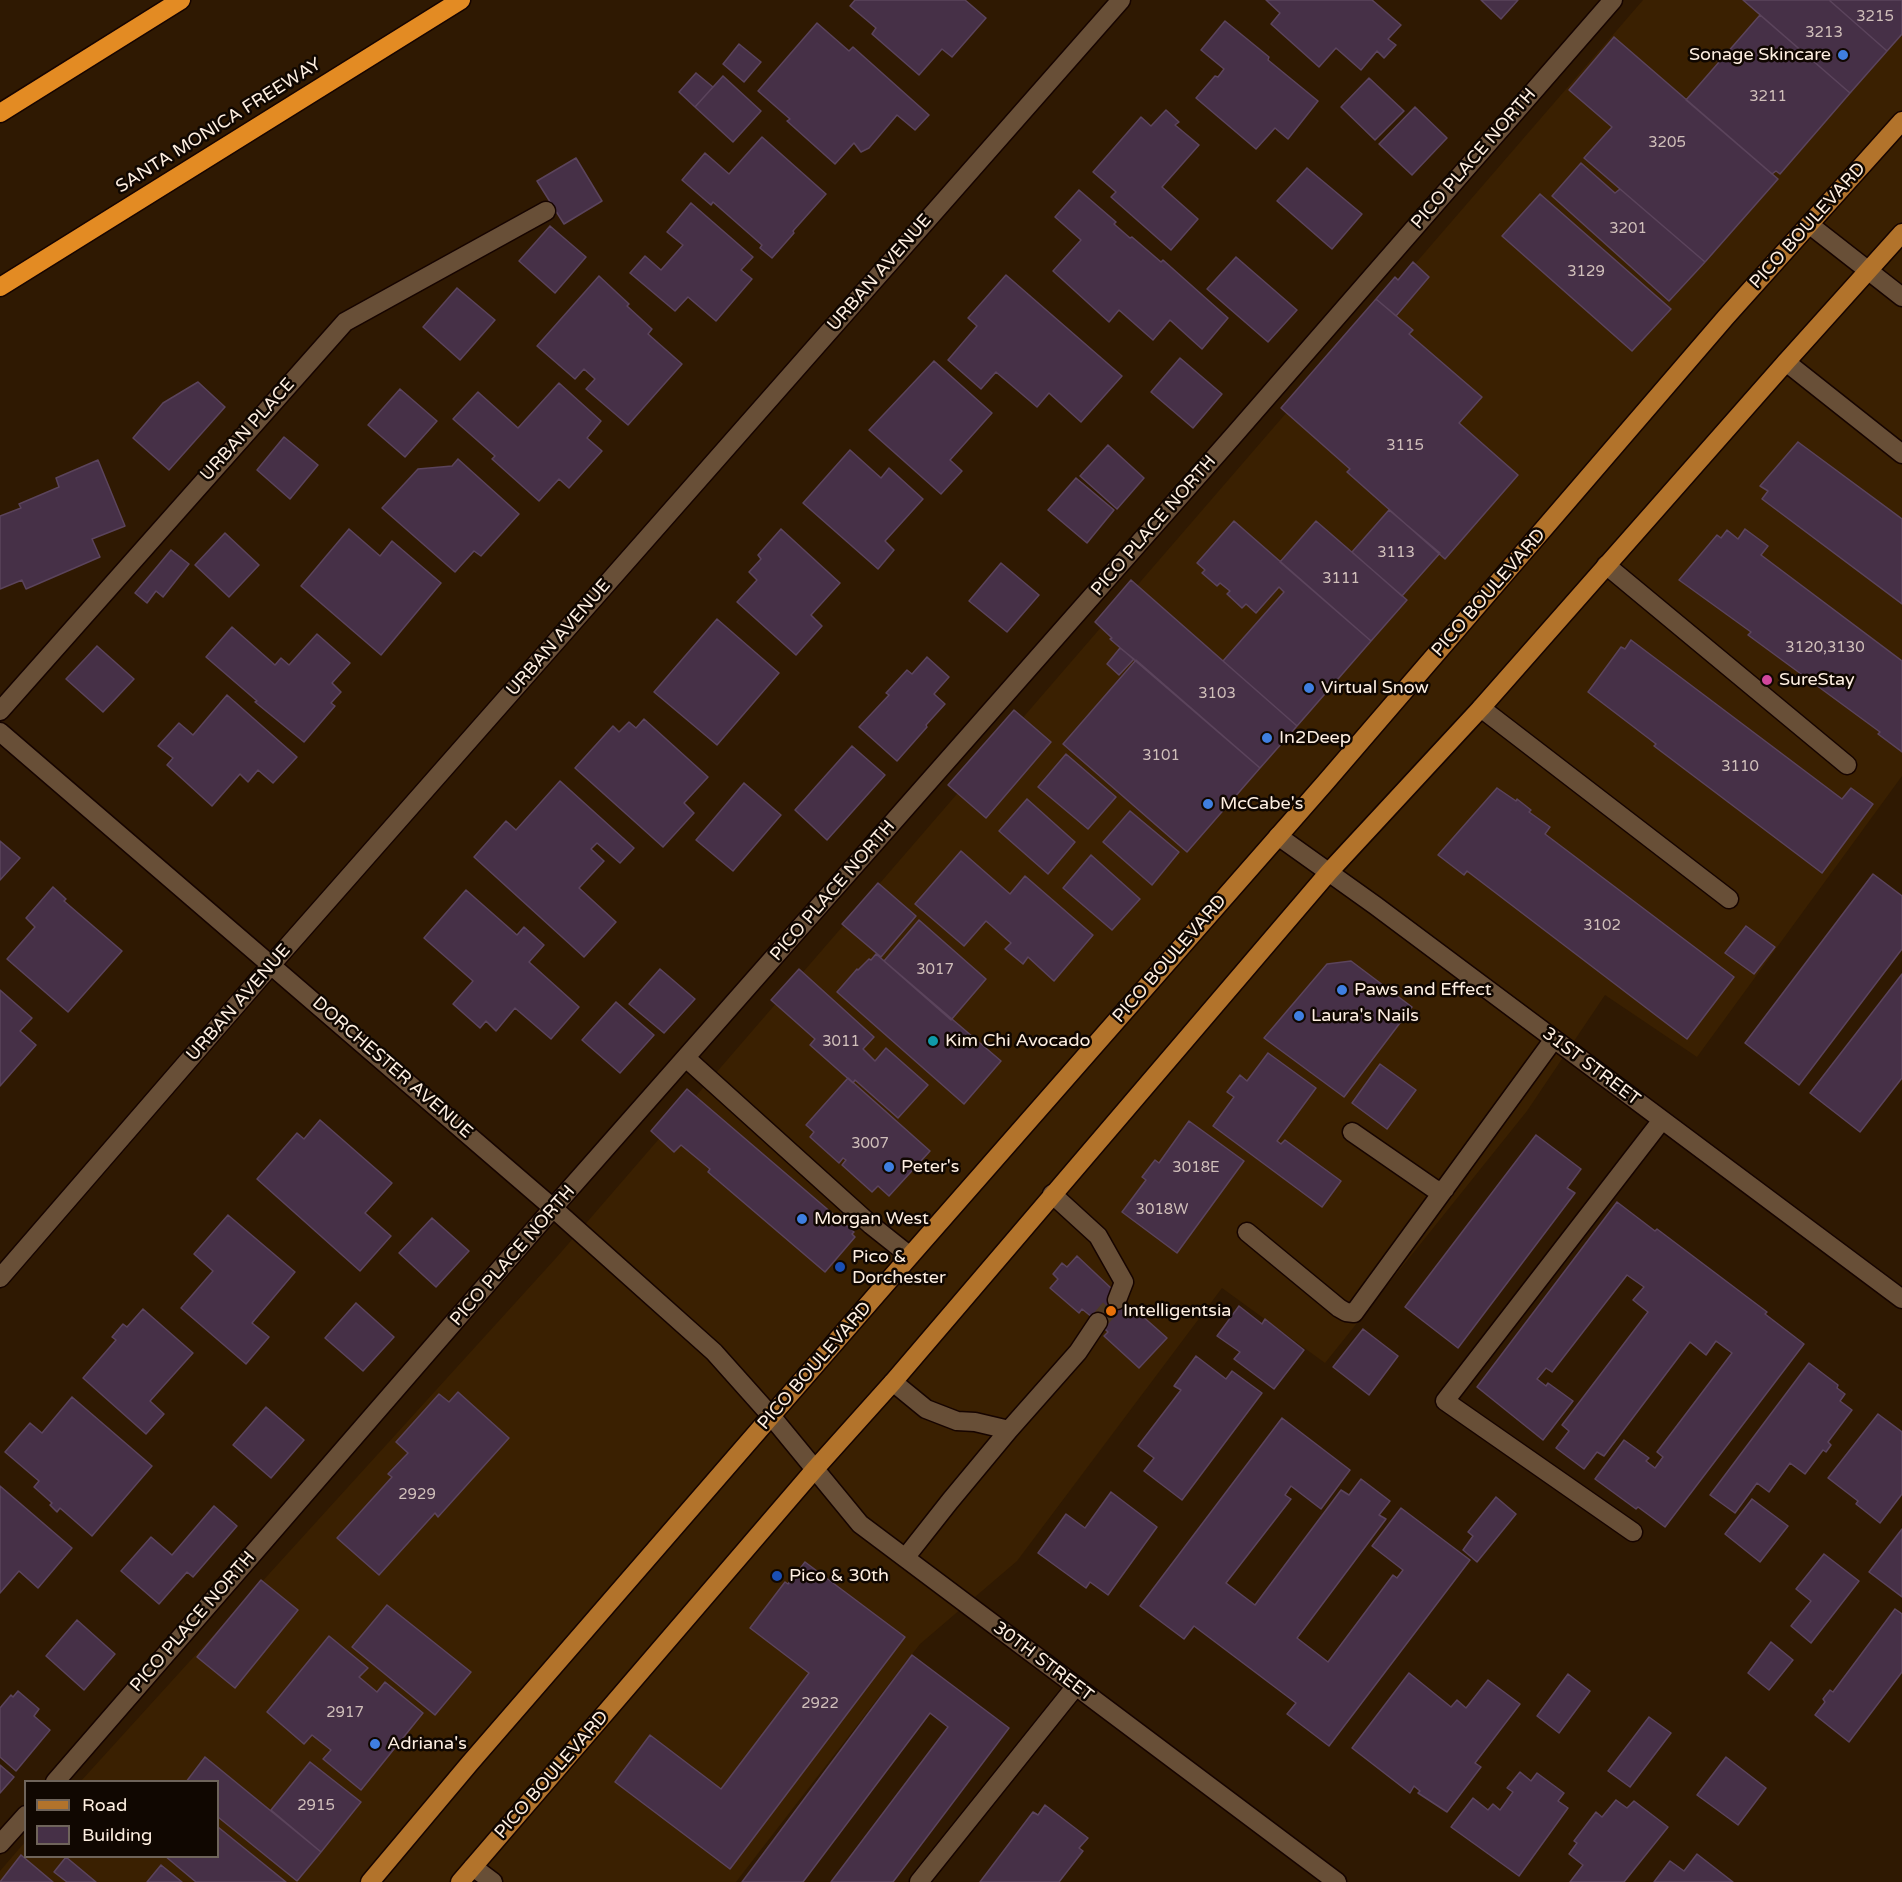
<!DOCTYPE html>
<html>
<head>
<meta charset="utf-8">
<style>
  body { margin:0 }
  #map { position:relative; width:1902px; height:1882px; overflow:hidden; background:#2f1902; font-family:"Varela Round",sans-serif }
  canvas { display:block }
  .legend { position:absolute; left:24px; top:1780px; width:195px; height:78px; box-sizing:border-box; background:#100701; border:2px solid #6f645b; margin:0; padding:8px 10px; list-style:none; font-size:18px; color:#feefe1 }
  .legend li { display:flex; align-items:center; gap:12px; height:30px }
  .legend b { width:30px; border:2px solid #6f645b }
</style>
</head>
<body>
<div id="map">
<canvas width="1902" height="1882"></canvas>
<ul class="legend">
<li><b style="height:8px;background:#b2732b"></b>Road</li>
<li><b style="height:16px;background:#463047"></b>Building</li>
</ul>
</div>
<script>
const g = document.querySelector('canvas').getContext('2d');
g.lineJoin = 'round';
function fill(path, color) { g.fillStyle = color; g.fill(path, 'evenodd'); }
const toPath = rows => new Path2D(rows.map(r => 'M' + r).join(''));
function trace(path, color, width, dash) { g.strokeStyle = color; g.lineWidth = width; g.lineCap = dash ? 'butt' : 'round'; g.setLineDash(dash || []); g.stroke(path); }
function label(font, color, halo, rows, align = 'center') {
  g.font = font + ' "Varela Round",sans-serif'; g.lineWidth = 5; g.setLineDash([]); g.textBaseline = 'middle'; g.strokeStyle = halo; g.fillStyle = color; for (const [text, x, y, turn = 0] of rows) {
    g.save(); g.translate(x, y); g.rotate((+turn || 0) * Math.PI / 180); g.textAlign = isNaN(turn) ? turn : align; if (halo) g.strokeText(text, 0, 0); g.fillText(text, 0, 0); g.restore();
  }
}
const built = toPath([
  [1643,0,1902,0,1902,776,1697,1057,1605,995,1527,1111,1325,1363,1222,1288,1017,1561,920,1644,736,1882,0,1882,0,1871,25,1842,26,1856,218,1856,218,1782,81,1781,556,1258]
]);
const building = toPath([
  [855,0,965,0,986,18,952,57,942,49,919,75,872,34,876,28,850,6,855,0],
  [1266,0,1372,0,1401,25,1388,39,1396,45,1384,58,1377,51,1361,70,1336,48,1319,67,1271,24,1280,13,1266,0],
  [1481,0,1518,0,1501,19,1481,0],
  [1743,0,1829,0,1887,51,1850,93,1743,0],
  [1829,0,1902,0,1902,34,1887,51,1829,0],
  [1760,15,1850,93,1780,174,1776,171,1772,174,1686,100,1760,15],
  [1225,21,1269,57,1268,60,1318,101,1288,139,1275,128,1256,149,1196,98,1215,76,1218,77,1224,69,1201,50,1225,21],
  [817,23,849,51,853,47,929,115,915,130,897,115,869,148,861,152,854,143,835,164,787,121,790,119,758,91,817,23],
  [1614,37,1778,179,1705,262,1584,158,1612,127,1569,90,1614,37],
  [739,44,761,62,744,82,723,64,739,44],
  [696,73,713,87,695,107,679,92,696,73],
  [723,76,761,111,733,142,695,107,723,76],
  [1369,78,1404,111,1375,140,1341,107,1369,78],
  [1415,107,1447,138,1412,175,1379,144,1415,107],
  [1166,110,1179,122,1175,125,1199,145,1162,187,1198,219,1171,250,1111,197,1116,192,1093,172,1141,117,1151,126,1166,110],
  [762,137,826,194,793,231,794,233,772,258,760,248,762,245,713,202,711,205,682,180,705,153,729,174,762,137],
  [576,158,602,201,564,224,537,181,576,158],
  [1581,163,1615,193,1620,189,1705,262,1669,301,1552,196,1581,163],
  [1307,168,1362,214,1332,249,1277,201,1307,168],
  [1079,190,1116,222,1114,224,1130,238,1132,237,1161,262,1163,260,1228,318,1202,349,1170,320,1153,340,1119,310,1109,322,1053,271,1081,240,1055,217,1079,190],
  [1540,194,1671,309,1632,351,1502,236,1540,194],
  [691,203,753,257,741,270,752,279,716,321,688,297,675,311,630,273,645,256,661,270,683,245,667,232,691,203],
  [550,226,586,257,555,293,519,261,550,226],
  [1236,257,1297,310,1268,342,1207,289,1236,257],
  [1413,262,1429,277,1396,316,1376,299,1395,277,1398,280,1413,262],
  [1006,275,1122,376,1081,422,1049,393,1037,407,996,372,981,389,948,360,977,326,968,318,1006,275],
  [599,276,629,304,627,306,652,329,648,334,682,364,628,425,586,389,595,379,584,369,575,379,537,346,599,276],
  [457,288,495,320,460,360,423,327,457,288],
  [1376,299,1413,330,1409,334,1482,397,1459,423,1518,475,1445,559,1347,472,1350,469,1281,408,1376,299],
  [1180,358,1222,394,1193,428,1151,392,1180,358],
  [934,361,992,413,950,460,962,471,941,494,869,430,934,361],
  [198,382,225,407,169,470,133,438,163,403,198,382],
  [559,383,601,421,587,438,602,451,569,488,559,479,539,501,492,459,495,456,453,419,478,392,518,428,559,383],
  [400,389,437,421,405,457,368,425,400,389],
  [284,437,318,465,290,499,257,470,284,437],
  [1798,442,1902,519,1902,604,1762,499,1768,491,1760,486,1798,442],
  [1108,445,1144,478,1117,509,1080,476,1108,445],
  [850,450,881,478,889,468,923,499,885,541,894,550,878,569,803,503,850,450],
  [458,459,519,514,481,556,474,551,455,572,382,508,418,469,452,466,458,459],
  [98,460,125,526,92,539,100,557,26,589,22,580,0,589,0,516,21,508,19,504,59,487,56,478,98,460],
  [1076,478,1114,510,1087,543,1048,510,1076,478],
  [1389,510,1440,553,1402,596,1352,552,1389,510],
  [1234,521,1371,641,1297,726,1223,661,1284,592,1279,587,1256,613,1246,604,1242,608,1227,594,1230,591,1220,583,1217,586,1202,573,1205,570,1197,563,1234,521],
  [1316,521,1407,600,1371,641,1280,562,1316,521],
  [349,529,380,556,392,541,441,583,381,655,301,586,349,529],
  [781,529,840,583,811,615,822,626,796,655,737,602,757,580,749,572,761,559,758,555,781,529],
  [1745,529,1768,546,1761,555,1902,661,1902,752,1878,734,1880,732,1748,635,1751,632,1679,580,1717,535,1721,538,1727,530,1738,539,1745,529],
  [225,533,259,565,229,597,195,565,225,533],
  [171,550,189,564,163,597,156,591,147,603,135,593,171,550],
  [1001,563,1039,595,1007,632,969,601,1001,563],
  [1131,580,1297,726,1260,768,1110,639,1112,638,1095,622,1131,580],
  [717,619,779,673,717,745,654,692,717,619],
  [232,627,275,665,281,658,289,665,317,634,350,663,332,683,341,692,331,703,335,706,304,742,255,702,257,701,206,657,232,627],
  [1631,640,1842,799,1851,788,1873,804,1822,873,1654,746,1656,744,1588,692,1621,647,1625,649,1631,640],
  [97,646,134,679,103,712,66,679,97,646],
  [1120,648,1134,659,1119,675,1107,664,1120,648],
  [927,657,949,677,934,694,945,704,926,725,927,727,897,761,859,727,889,695,886,693,907,670,912,674,927,657],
  [1136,660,1260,768,1187,852,1063,744,1136,660],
  [227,695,297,757,273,783,258,770,248,782,240,774,212,806,167,765,173,758,158,746,179,723,193,735,227,695],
  [1014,710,1051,742,986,818,948,785,1014,710],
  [644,719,708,777,684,803,694,813,663,847,575,768,613,726,619,732,629,722,636,728,644,719],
  [852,746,885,775,827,840,795,810,852,746],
  [1066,754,1116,797,1088,829,1038,787,1066,754],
  [560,781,634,848,620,863,597,843,591,849,604,861,579,888,616,922,584,957,474,857,506,821,516,830,560,781],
  [744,783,781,815,733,871,696,840,744,783],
  [1497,788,1516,801,1517,799,1531,810,1529,812,1550,827,1545,834,1734,977,1687,1039,1467,871,1464,875,1438,855,1497,788],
  [1027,799,1075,842,1048,874,999,831,1027,799],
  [1130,811,1179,852,1152,885,1103,842,1130,811],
  [0,841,20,858,0,880,0,841],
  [961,851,1010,894,1025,876,1093,935,1054,981,1028,957,1023,964,1005,949,1011,943,986,921,964,946,915,904,961,851],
  [1091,855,1140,899,1112,930,1063,888,1091,855],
  [1873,874,1902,896,1902,949,1799,1085,1745,1043,1873,874],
  [878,883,916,916,881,957,842,924,878,883],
  [53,887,66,899,64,901,122,951,68,1012,7,959,35,927,26,918,53,887],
  [466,890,517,935,524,927,544,945,529,962,579,1007,551,1039,515,1008,496,1031,486,1021,480,1028,453,1004,473,981,424,938,466,890],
  [919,920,986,979,951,1020,884,961,919,920],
  [1746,926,1775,947,1754,974,1725,953,1746,926],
  [876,954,1001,1061,964,1104,837,992,857,969,858,970,869,959,871,960,876,954],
  [1351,961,1412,1007,1344,1097,1264,1038,1327,964,1351,961],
  [660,969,695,999,664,1033,629,1004,660,969],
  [799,969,874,1037,863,1049,875,1061,886,1048,928,1085,898,1118,855,1080,853,1083,810,1045,815,1039,771,1000,799,969],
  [1902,974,1902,1078,1860,1132,1810,1093,1902,974],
  [0,990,32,1018,20,1031,36,1045,0,1086,0,990],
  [616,1002,654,1035,620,1073,582,1040,616,1002],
  [1268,1053,1316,1088,1277,1141,1281,1144,1285,1140,1341,1181,1322,1207,1213,1126,1234,1097,1227,1092,1240,1075,1247,1081,1268,1053],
  [1380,1064,1416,1090,1387,1129,1352,1103,1380,1064],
  [848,1078,930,1151,889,1196,878,1186,872,1192,842,1165,846,1160,843,1158,839,1163,810,1137,814,1132,806,1125,848,1078],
  [687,1089,854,1232,852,1234,855,1237,825,1272,708,1172,710,1169,681,1145,674,1152,651,1131,687,1089],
  [320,1120,392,1183,365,1213,391,1236,360,1271,257,1179,297,1133,304,1139,320,1120],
  [1189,1121,1244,1161,1177,1253,1122,1212,1146,1180,1142,1177,1155,1160,1159,1163,1189,1121],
  [1536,1135,1581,1169,1567,1188,1575,1193,1458,1348,1405,1307,1536,1135],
  [1617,1202,1655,1231,1657,1229,1767,1312,1765,1314,1804,1344,1665,1527,1638,1507,1636,1509,1595,1479,1624,1440,1649,1458,1646,1461,1655,1468,1663,1457,1657,1452,1732,1353,1716,1341,1706,1355,1690,1342,1604,1456,1597,1452,1584,1469,1556,1448,1569,1431,1562,1425,1648,1312,1633,1300,1644,1287,1627,1275,1552,1372,1546,1368,1537,1379,1546,1386,1548,1383,1573,1401,1543,1440,1477,1387,1617,1202],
  [228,1215,295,1272,252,1323,269,1337,246,1364,181,1308,213,1271,194,1254,228,1215],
  [432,1218,469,1251,436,1287,399,1253,432,1218],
  [1077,1256,1113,1290,1110,1294,1127,1309,1130,1305,1167,1338,1139,1368,1104,1336,1108,1332,1098,1322,1082,1309,1079,1313,1050,1288,1058,1279,1053,1274,1062,1263,1067,1267,1077,1256],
  [356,1303,394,1337,363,1371,325,1338,356,1303],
  [1239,1306,1262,1324,1265,1319,1304,1350,1274,1389,1234,1359,1240,1352,1217,1336,1239,1306],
  [143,1309,193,1353,150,1401,164,1414,146,1434,83,1378,116,1340,112,1337,123,1324,127,1327,143,1309],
  [1363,1329,1398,1356,1369,1395,1333,1367,1363,1329],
  [1196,1356,1226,1379,1232,1371,1262,1393,1182,1500,1144,1471,1154,1458,1138,1446,1181,1390,1174,1386,1196,1356],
  [1809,1363,1838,1385,1837,1388,1845,1394,1840,1401,1852,1410,1828,1442,1831,1445,1826,1452,1823,1450,1805,1474,1790,1463,1769,1492,1757,1483,1735,1513,1710,1495,1809,1363],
  [458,1392,509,1438,438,1517,435,1513,379,1575,337,1538,392,1477,388,1474,408,1453,396,1442,439,1394,449,1402,458,1392],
  [72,1397,152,1466,92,1536,60,1508,57,1512,50,1505,52,1503,34,1487,39,1481,5,1452,30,1423,42,1433,72,1397],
  [266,1407,304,1440,271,1478,233,1445,266,1407],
  [1878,1414,1902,1432,1902,1494,1880,1523,1856,1504,1858,1501,1828,1478,1878,1414],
  [1282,1418,1350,1470,1321,1509,1291,1486,1285,1495,1291,1499,1226,1583,1255,1605,1341,1490,1349,1495,1361,1479,1390,1501,1379,1515,1386,1519,1297,1638,1328,1662,1393,1575,1397,1578,1403,1570,1372,1546,1401,1508,1470,1560,1329,1746,1287,1714,1296,1703,1194,1626,1184,1639,1140,1606,1282,1418],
  [0,1486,72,1548,38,1588,19,1571,0,1593,0,1486],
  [1111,1492,1157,1527,1108,1595,1090,1582,1086,1588,1038,1553,1066,1514,1085,1528,1111,1492],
  [1496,1497,1516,1514,1477,1562,1463,1550,1473,1536,1468,1532,1496,1497],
  [1752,1499,1788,1526,1760,1562,1725,1534,1752,1499],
  [214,1506,237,1526,193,1577,187,1572,159,1604,121,1571,151,1537,172,1555,214,1506],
  [1902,1529,1902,1597,1869,1572,1902,1529],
  [1824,1554,1859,1581,1811,1643,1791,1626,1811,1601,1796,1589,1824,1554],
  [805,1562,905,1637,730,1869,615,1782,650,1735,721,1789,809,1673,750,1628,785,1582,788,1584,805,1562],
  [261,1580,298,1610,235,1688,197,1657,261,1580],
  [387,1605,471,1672,435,1715,352,1647,387,1605],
  [1895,1609,1902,1614,1902,1672,1849,1742,1815,1715,1825,1702,1823,1699,1830,1690,1833,1692,1895,1609],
  [77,1620,115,1654,84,1690,46,1656,77,1620],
  [329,1636,368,1668,359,1677,377,1692,385,1682,423,1713,361,1790,323,1759,331,1750,312,1735,304,1744,267,1712,329,1636],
  [1771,1642,1793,1660,1769,1690,1748,1673,1771,1642],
  [912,1655,1009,1728,893,1882,831,1882,948,1727,930,1713,803,1882,742,1882,912,1655],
  [1409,1673,1451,1707,1457,1700,1466,1708,1488,1680,1520,1704,1475,1763,1481,1767,1447,1812,1418,1793,1420,1791,1414,1786,1410,1793,1352,1748,1409,1673],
  [1568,1674,1590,1691,1559,1733,1537,1716,1568,1674],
  [18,1691,39,1709,34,1716,50,1730,16,1771,0,1757,0,1708,11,1695,13,1697,18,1691],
  [1649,1717,1671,1733,1630,1787,1608,1771,1649,1717],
  [205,1757,321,1852,297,1881,218,1817,218,1782,186,1782,205,1757],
  [1726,1757,1766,1788,1738,1825,1697,1795,1726,1757],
  [310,1762,361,1802,321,1852,271,1810,310,1762],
  [0,1765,14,1777,0,1793,0,1765],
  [1520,1772,1531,1781,1537,1773,1564,1793,1558,1801,1568,1808,1519,1876,1451,1827,1473,1798,1488,1810,1493,1804,1500,1810,1513,1792,1507,1788,1520,1772],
  [1616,1800,1627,1808,1634,1801,1668,1827,1624,1882,1570,1882,1583,1865,1569,1854,1577,1843,1574,1841,1596,1812,1602,1817,1616,1800],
  [1045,1805,1088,1838,1079,1848,1083,1851,1059,1882,980,1882,1033,1812,1038,1815,1045,1805],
  [218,1827,286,1882,196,1882,165,1856,218,1856,218,1827],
  [1697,1854,1733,1882,1654,1882,1670,1861,1684,1871,1697,1854],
  [21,1855,53,1882,0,1882,21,1855],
  [66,1857,96,1882,67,1882,54,1872,66,1857],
  [161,1865,182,1882,147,1882,161,1865]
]);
const minorTunnel = toPath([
  [1098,1322,1117,1300]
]);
const minor = toPath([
  [1810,225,1902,297],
  [1786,362,1902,454],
  [1606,565,1847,765],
  [1481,708,1729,899],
  [0,711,345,322,546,211],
  [0,732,553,1208,714,1352,772,1417,860,1524,1337,1882],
  [1278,836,1376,906,1902,1299],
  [686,1058,871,1225,910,1256],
  [1352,1132,1433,1188,1438,1190,1445,1189],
  [1052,1194,1098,1236,1124,1282,1117,1300],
  [1247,1232,1339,1308,1346,1312,1354,1313,1554,1039],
  [0,1278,272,964,1121,0],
  [893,1382,926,1409,957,1421,975,1422,1009,1430],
  [1633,1532,1445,1401,1662,1120],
  [905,1558,950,1501,1009,1430,1078,1352,1098,1322],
  [55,1782,553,1208,1235,434,1613,0],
  [0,1844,26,1815],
  [473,1867,493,1882],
  [919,1882,1076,1686]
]);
const major = toPath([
  [370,1882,470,1763,910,1256,1325,783,1726,317,1902,121],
  [460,1882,815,1469,893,1382,1329,872,1481,708,1786,362,1902,233]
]);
const highway = toPath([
  [0,113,181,0],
  [0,287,461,0]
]);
const markers = [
  [1843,55,6,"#3f7fe0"],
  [1767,680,6,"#d1479c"],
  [1309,688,6,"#3f7fe0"],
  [1267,738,6,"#3f7fe0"],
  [1208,804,6,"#3f7fe0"],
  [1342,990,6,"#3f7fe0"],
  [1299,1016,6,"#3f7fe0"],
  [933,1041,6,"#0f9aa8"],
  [889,1167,6,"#3f7fe0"],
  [802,1219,6,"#3f7fe0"],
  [840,1267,6,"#1a4fb4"],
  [1111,1311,6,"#e8710a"],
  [777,1576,6,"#1a4fb4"],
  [375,1744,6,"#3f7fe0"]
];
const numberNames = [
  ["3215",1875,17],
  ["3213",1824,33],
  ["3211",1768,97],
  ["3205",1667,143],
  ["3201",1628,229],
  ["3129",1586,272],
  ["3115",1405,446],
  ["3113",1396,553],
  ["3111",1341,579],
  ["3120,3130",1825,648],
  ["3103",1217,694],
  ["3101",1161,756],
  ["3110",1740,767],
  ["3102",1602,926],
  ["3017",935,970],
  ["3011",841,1042],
  ["3007",870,1144],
  ["3018E",1196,1168],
  ["3018W",1162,1210],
  ["2929",417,1495],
  ["2922",820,1704],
  ["2917",345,1713],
  ["2915",316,1806]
];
const poiNames = [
  ["Sonage Skincare",1831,55,"right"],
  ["SureStay",1779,680],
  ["Virtual Snow",1321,688],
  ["In2Deep",1279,738],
  ["McCabe's",1220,804],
  ["Paws and Effect",1354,990],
  ["Laura's Nails",1311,1016],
  ["Kim Chi Avocado",945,1041],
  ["Peter's",901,1167],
  ["Morgan West",814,1219],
  ["Pico &",852,1257],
  ["Dorchester",852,1278],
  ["Intelligentsia",1123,1311],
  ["Pico & 30th",789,1576],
  ["Adriana's",387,1744]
];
const streetNames = [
  ["SANTA MONICA FREEWAY",219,126,-32],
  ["PICO PLACE NORTH",1474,159,-49],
  ["PICO BOULEVARD",1808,226,-48],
  ["URBAN AVENUE",880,273,-49],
  ["URBAN PLACE",248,430,-48],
  ["PICO PLACE NORTH",1154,526,-49],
  ["PICO BOULEVARD",1489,593,-49],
  ["URBAN AVENUE",559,638,-49],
  ["PICO PLACE NORTH",833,891,-49],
  ["PICO BOULEVARD",1170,959,-49],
  ["URBAN AVENUE",239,1003,-49],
  ["31ST STREET",1591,1067,37],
  ["DORCHESTER AVENUE",392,1068,41],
  ["PICO PLACE NORTH",513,1256,-49],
  ["PICO BOULEVARD",815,1366,-49],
  ["PICO PLACE NORTH",193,1622,-49],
  ["30TH STREET",1043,1662,37],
  ["PICO BOULEVARD",552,1775,-49]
];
fill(built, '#3a2001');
fill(building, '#463047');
trace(building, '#5b445c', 1.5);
trace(minorTunnel, '#4e3923', 18, [18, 9]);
trace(minor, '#160400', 21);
trace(major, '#160400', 21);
trace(highway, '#160400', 21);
trace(minor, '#684f37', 18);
trace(major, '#b2732b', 18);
trace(highway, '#e38b23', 18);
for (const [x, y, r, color] of markers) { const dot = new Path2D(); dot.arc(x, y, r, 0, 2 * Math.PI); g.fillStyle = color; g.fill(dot); trace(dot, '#100701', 2); }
label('15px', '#d0bfba', null, numberNames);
label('18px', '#feefe1', '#100701', poiNames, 'left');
label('18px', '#feefe1', '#100701', streetNames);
</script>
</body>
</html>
